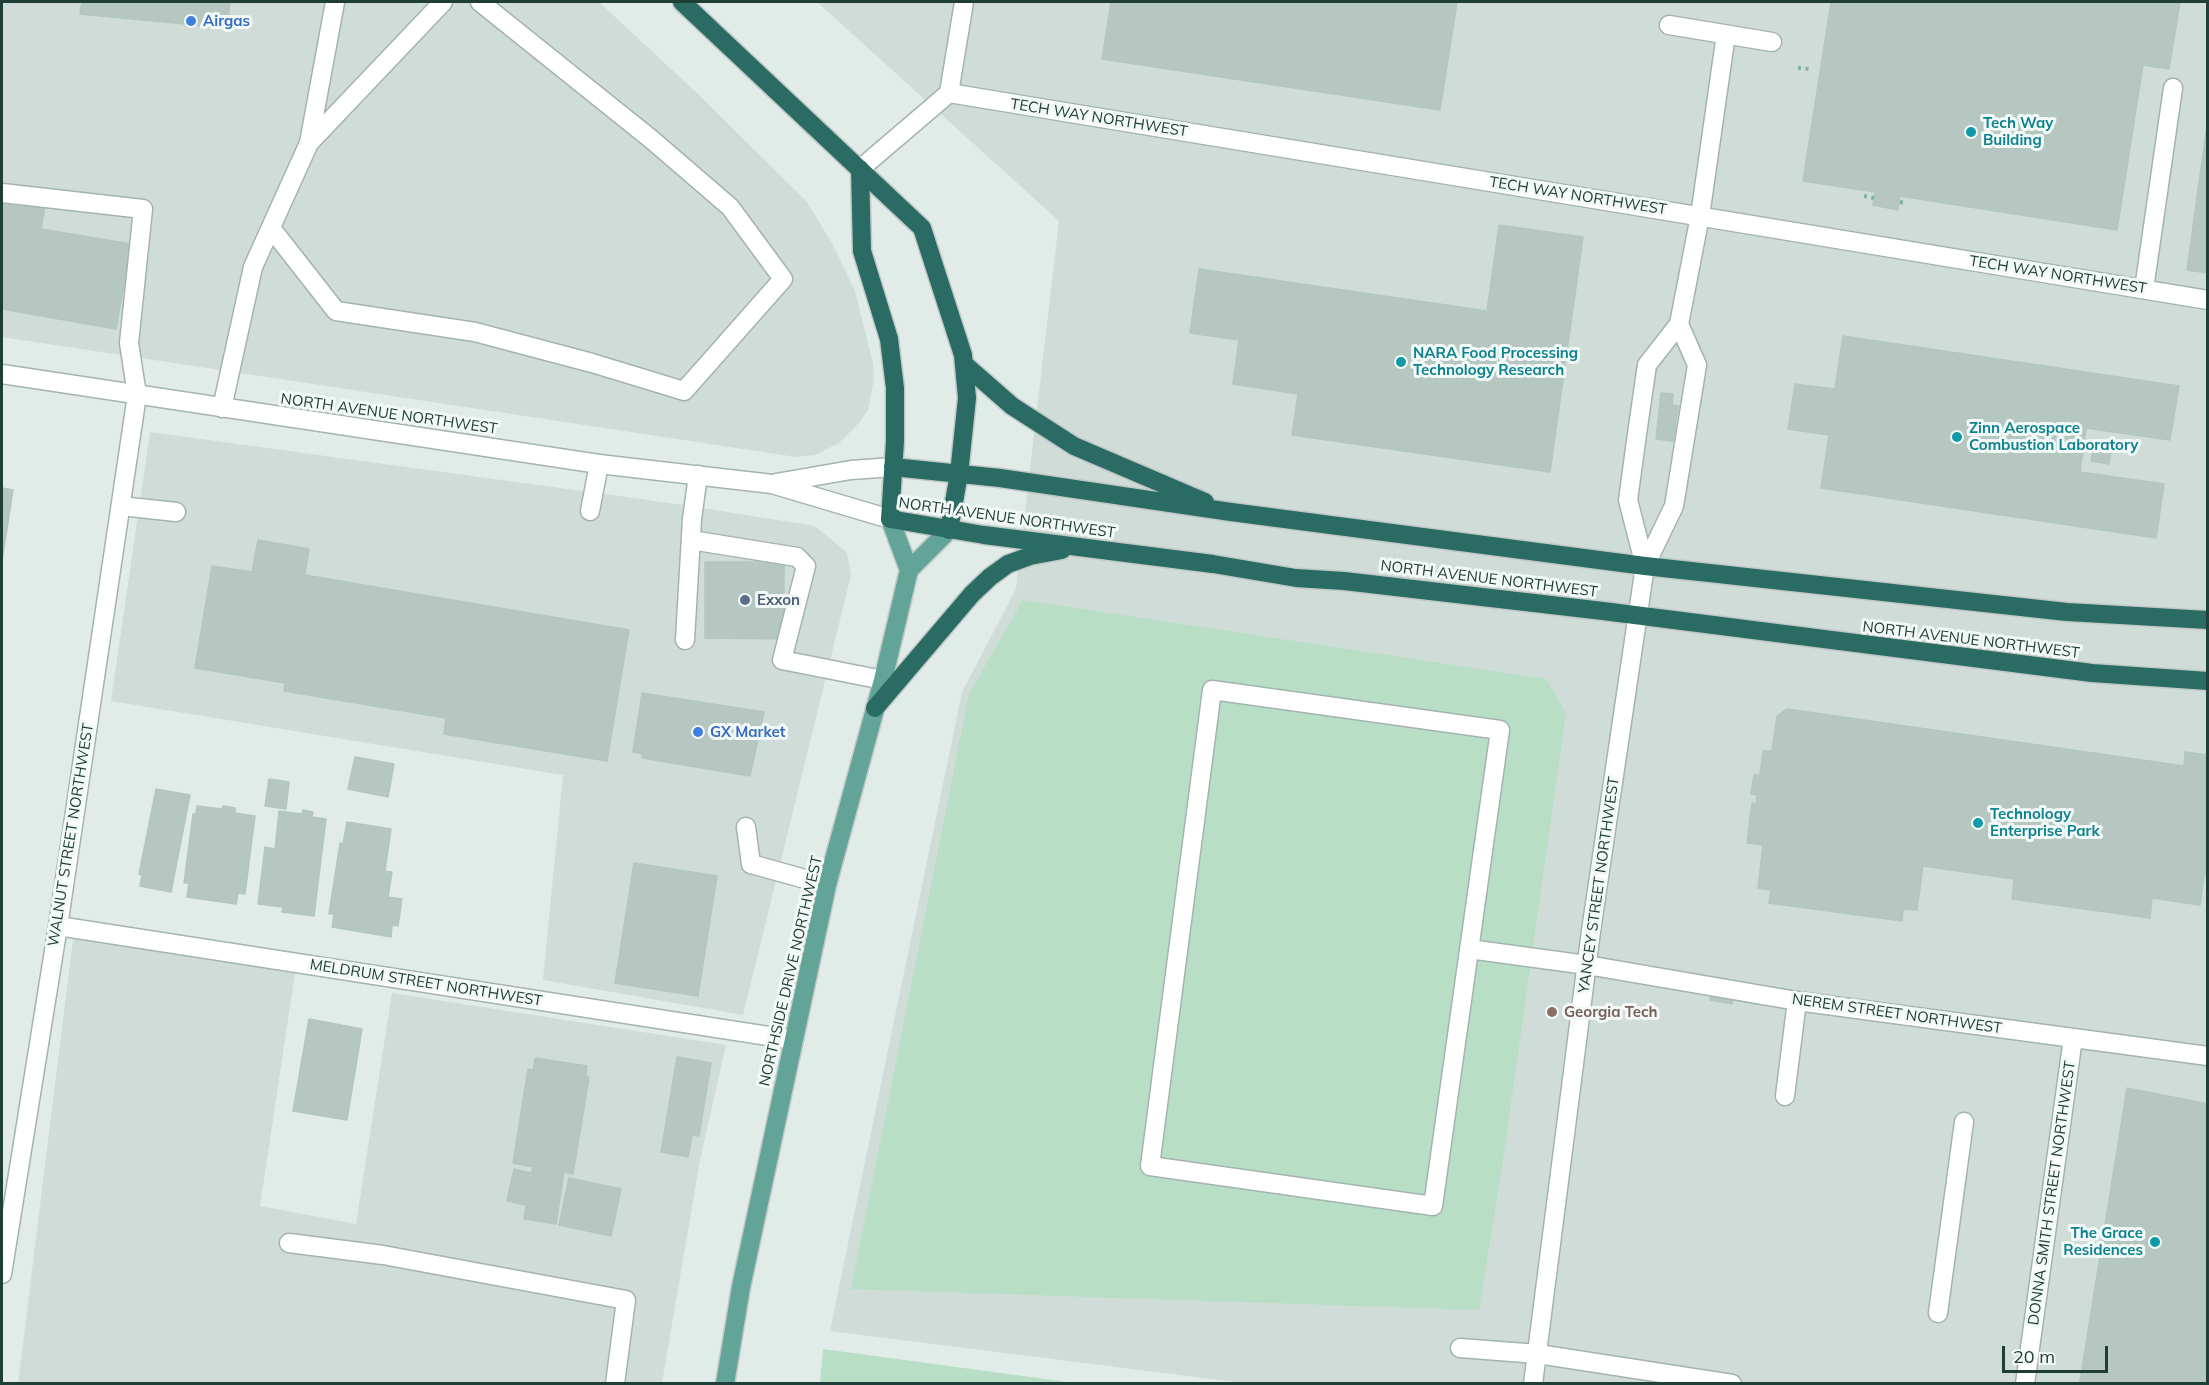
<!DOCTYPE html>
<html>
<head>
<meta charset="utf-8">
<style>
  body { margin:0 }
  #map { position:relative; width:2209px; height:1385px; overflow:hidden; background:#e1ece8; font-family:Mulish,sans-serif }
  canvas { display:block }
  .frame { position:absolute; inset:0; border:3px solid #203e38; pointer-events:none }
  .scale { position:absolute; left:2002px; top:1346px; width:106px; height:27px; box-sizing:border-box; border:3px solid #203e38; border-top:0; padding-left:8px; font-size:18px; line-height:21px; white-space:nowrap; color:#203e38; -webkit-text-stroke:4px #f2f9f6; paint-order:stroke }
</style>
</head>
<body>
<div id="map">
<canvas width="2209" height="1385"></canvas>
<div class="frame"></div>
<div class="scale">20 m</div>
</div>
<script>
const g = document.querySelector('canvas').getContext('2d');
g.lineJoin = 'round';
function fill(path, color) { g.fillStyle = color; g.fill(path, 'evenodd'); }
const toPath = rows => new Path2D(rows.map(r => 'M' + r).join(''));
function trace(path, color, width, dash) { g.strokeStyle = color; g.lineWidth = width; g.lineCap = dash ? 'butt' : 'round'; g.setLineDash(dash || []); g.stroke(path); }
function label(font, color, halo, rows, align = 'center') {
  g.font = font + ' Mulish,sans-serif'; g.lineWidth = 6; g.setLineDash([]); g.textBaseline = 'middle'; g.strokeStyle = halo; g.fillStyle = color; for (const [text, x, y, turn = 0] of rows) {
    g.save(); g.translate(x, y); g.rotate((+turn || 0) * Math.PI / 180); g.textAlign = isNaN(turn) ? turn : align; if (halo) g.strokeText(text, 0, 0); g.fillText(text, 0, 0); g.restore();
  }
}
const built = toPath([
  [2,2,599,2,699,95,807,202,833,245,855,291,873,363,874,379,868,410,859,423,839,443,815,455,796,457,2,337],
  [817,2,2207,2,2207,1383,1251,1384,830,1331,962,692,1016,589,1059,221],
  [150,432,677,504,815,526,847,553,851,575,743,1015,543,980,563,775,111,701],
  [73,939,295,973,260,1206,356,1224,392,993,726,1045,700,1160,662,1383,18,1384]
]);
const green = toPath([
  [1023,600,1546,679,1566,713,1502,1167,1479,1310,851,1289,969,694],
  [823,1349,1075,1383,820,1383]
]);
const building = toPath([
  [82,2,230,2,227,28,80,14,82,2],
  [1111,2,1457,2,1440,110,1102,59,1111,2],
  [1831,2,2180,2,2169,69,2143,65,2117,230,1900,196,1898,210,1873,205,1875,192,1803,181,1831,2],
  [2208,118,2208,273,2187,270,2208,118],
  [2,198,45,206,41,229,131,244,116,329,2,309,2,198],
  [1499,225,1583,237,1550,472,1292,435,1298,394,1233,384,1239,340,1190,333,1199,269,1487,311,1499,225],
  [1843,336,2179,386,2170,440,2086,428,2080,472,2164,484,2156,538,1821,488,1829,435,1788,429,1795,384,1835,389,1843,336],
  [1661,393,1673,394,1672,405,1678,406,1673,441,1656,439,1661,393],
  [2094,443,2112,446,2109,464,2091,461,2094,443],
  [2,488,13,490,2,561,2,488],
  [258,540,309,549,305,575,629,630,607,761,444,734,446,718,284,691,285,683,195,668,212,566,252,572,258,540],
  [705,562,784,562,784,639,705,638,705,562],
  [642,693,764,712,750,776,642,758,643,754,633,752,642,693],
  [1787,709,2184,766,2185,752,2208,755,2208,876,2204,876,2200,905,2152,898,2150,918,2012,899,2014,879,1923,866,1917,910,1903,909,1902,921,1769,903,1771,890,1758,888,1763,845,1747,843,1752,803,1756,804,1757,795,1751,794,1754,775,1760,775,1763,751,1772,751,1777,716,1787,709],
  [355,757,394,764,388,797,348,789,355,757],
  [269,779,289,782,286,809,265,806,269,779],
  [156,789,190,795,171,892,140,886,142,875,139,874,156,789],
  [197,806,222,809,223,806,235,808,235,813,255,816,245,894,238,893,236,904,187,897,189,883,184,883,193,814,196,814,197,806],
  [303,810,313,812,312,817,326,819,314,916,282,912,283,907,258,904,265,847,275,849,279,811,302,814,303,810],
  [347,822,391,829,385,871,392,872,388,897,402,899,398,926,392,925,391,937,332,927,334,914,329,914,340,843,343,844,347,822],
  [634,863,717,876,698,996,615,983,634,863],
  [1711,989,1734,992,1732,1004,1710,1000,1711,989],
  [309,1019,362,1029,347,1120,293,1111,309,1019],
  [677,1057,711,1063,699,1136,692,1135,688,1157,661,1152,677,1057],
  [535,1058,587,1066,586,1075,589,1078,573,1174,564,1172,556,1224,524,1219,526,1205,507,1201,514,1169,531,1173,533,1167,513,1163,528,1069,533,1070,535,1058],
  [2127,1088,2208,1104,2208,1384,2111,1384,2080,1381,2127,1088],
  [569,1178,621,1189,611,1236,559,1225,569,1178]
]);
const path = toPath([
  [1798,68,1810,69],
  [1864,196,1874,198],
  [1900,202,1907,203]
]);
const lane = toPath([
  [1669,25,1772,42],
  [309,143,443,2],
  [2,193,143,209,129,343,137,395],
  [1700,216,1725,41],
  [271,228,336,311,475,332,592,363,684,391,783,279,730,207,651,139,480,2],
  [2144,289,2173,88],
  [1679,324,1697,365,1674,506,1645,566,1628,500,1638,427,1647,365,1679,324],
  [222,408,253,267,309,143,335,2],
  [121,506,176,512],
  [590,511,599,464],
  [691,540,797,557,806,566,782,660,883,680],
  [685,640,692,519,698,475],
  [1212,690,1500,730,1433,1206,1150,1166,1212,690],
  [746,827,751,864,827,885],
  [1469,949,1587,965],
  [1785,1096,1797,1001,2208,1056],
  [289,1243,383,1255,626,1300,615,1384],
  [1938,1313,1964,1122],
  [2025,1384,2073,1038]
]);
const street = toPath([
  [949,93,2208,300],
  [860,169,949,93,964,2],
  [1679,324,1700,216],
  [2,374,599,464,772,484,890,519],
  [776,483,851,470,893,467],
  [58,926,794,1040],
  [1587,965,1797,1001],
  [2,1274,58,926,137,395],
  [1460,1348,1538,1354,1732,1384],
  [1533,1384,1591,931,1645,566]
]);
const primary = toPath([
  [890,519,909,570],
  [725,1384,741,1287,827,885,883,680,909,570,949,530]
]);
const highway = toPath([
  [682,2,922,228,963,355,967,398,959,474,949,530],
  [860,169,862,251,889,339,895,388,895,441,890,519,984,535,1213,564,1296,578,1344,581,1603,611,2092,673,2208,681],
  [964,364,1012,406,1074,446,1205,502],
  [893,467,1000,478,1231,512,1645,566,2067,612,2208,620],
  [875,708,972,594,990,577,1008,564,1030,556,1062,550]
]);
const markers = [
  [191,21,6,"#3f7fe0"],
  [1971,132,6,"#0f9aa8"],
  [1401,362,6,"#0f9aa8"],
  [1957,437,6,"#0f9aa8"],
  [745,600,6,"#5c6f8a"],
  [698,732,6,"#3f7fe0"],
  [1978,823,6,"#0f9aa8"],
  [1552,1012,6,"#8d6e63"],
  [2155,1242,6,"#0f9aa8"]
];
const shopNames = [
  ["Airgas",203,21],
  ["GX Market",710,732]
];
const streetNames = [
  ["TECH WAY NORTHWEST",1099,118,9],
  ["TECH WAY NORTHWEST",1578,196,9],
  ["TECH WAY NORTHWEST",2058,275,9],
  ["NORTH AVENUE NORTHWEST",389,414,8],
  ["NORTH AVENUE NORTHWEST",1007,518,8],
  ["NORTH AVENUE NORTHWEST",1489,579,7],
  ["NORTH AVENUE NORTHWEST",1971,640,7],
  ["WALNUT STREET NORTHWEST",71,835,-81],
  ["YANCEY STREET NORTHWEST",1599,885,-82],
  ["NORTHSIDE DRIVE NORTHWEST",791,971,-77],
  ["MELDRUM STREET NORTHWEST",426,983,9],
  ["NEREM STREET NORTHWEST",1897,1014,8],
  ["DONNA SMITH STREET NORTHWEST",2052,1193,-82]
];
const cultureNames = [
  ["Tech Way",1983,123],
  ["Building",1983,140],
  ["NARA Food Processing",1413,353],
  ["Technology Research",1413,370],
  ["Zinn Aerospace",1969,428],
  ["Combustion Laboratory",1969,445],
  ["Technology",1990,814],
  ["Enterprise Park",1990,831],
  ["The Grace",2143,1233,"right"],
  ["Residences",2143,1250,"right"]
];
const serviceNames = [
  ["Exxon",757,600]
];
const educationNames = [
  ["Georgia Tech",1564,1012]
];
fill(built, '#cfdcd7');
fill(green, '#b8dfc6');
fill(building, '#b6c7c1');
trace(building, '#b3c6c0', 1.5);
trace(lane, '#a3b4b0', 21);
trace(street, '#a3b4b0', 21);
trace(primary, '#c1c9c7', 21);
trace(highway, '#c1c9c7', 21);
trace(path, '#7fb2a6', 4, [3, 4.5]);
trace(lane, '#fff', 18);
trace(street, '#fff', 18);
trace(primary, '#63a499', 18);
trace(highway, '#2a6c64', 18);
for (const [x, y, r, color] of markers) { const dot = new Path2D(); dot.arc(x, y, r, 0, 2 * Math.PI); g.fillStyle = color; g.fill(dot); trace(dot, '#f2f9f6', 2); }
label('bold 15px', '#366cbe', '#f2f9f6', shopNames, 'left');
label('15px', '#203e38', '#f2f9f6', streetNames);
label('bold 15px', '#0d838f', '#f2f9f6', cultureNames, 'left');
label('bold 15px', '#4e5e75', '#f2f9f6', serviceNames, 'left');
label('bold 15px', '#785e54', '#f2f9f6', educationNames, 'left');
</script>
</body>
</html>
